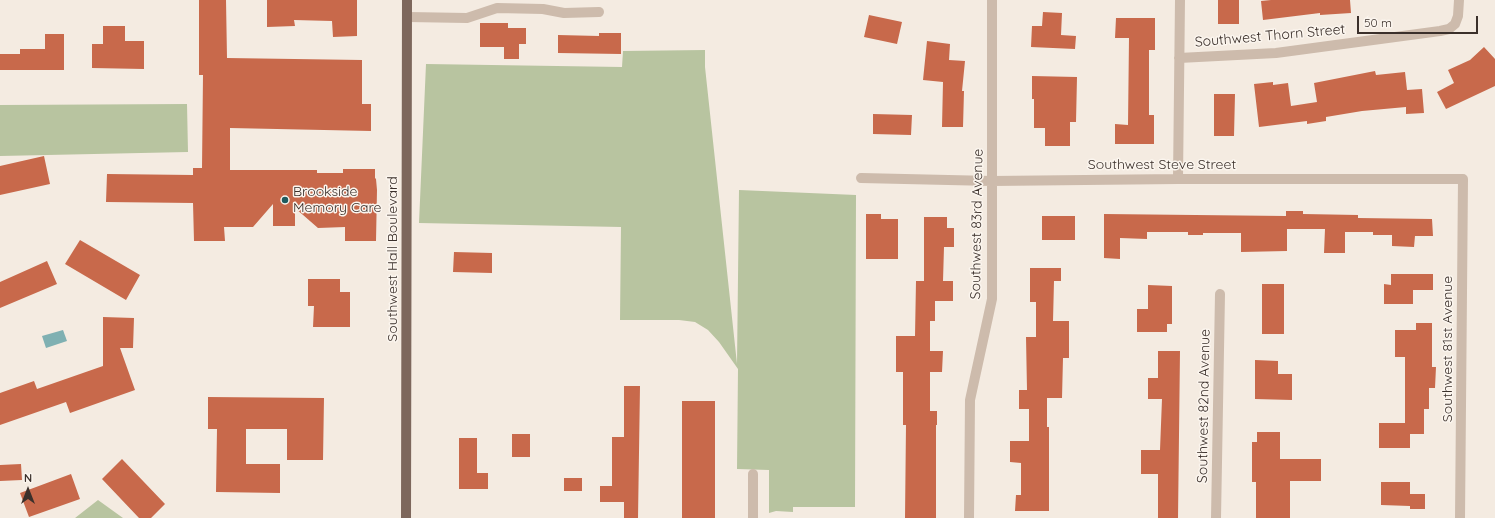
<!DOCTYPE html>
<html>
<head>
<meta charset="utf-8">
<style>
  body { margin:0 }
  #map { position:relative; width:1495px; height:518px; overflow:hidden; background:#f4ebe1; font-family:Quicksand,sans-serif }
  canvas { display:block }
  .north { position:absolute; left:8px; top:470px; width:40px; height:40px; -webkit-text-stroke:3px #fbf5ee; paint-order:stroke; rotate:0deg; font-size:11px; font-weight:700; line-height:16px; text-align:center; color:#3b302b }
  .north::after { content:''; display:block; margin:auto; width:14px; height:18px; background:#3b302b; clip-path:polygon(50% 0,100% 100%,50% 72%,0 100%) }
  .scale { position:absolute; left:1357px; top:16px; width:121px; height:18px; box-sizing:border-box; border:2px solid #3b302b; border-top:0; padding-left:5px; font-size:12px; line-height:14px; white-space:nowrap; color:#3b302b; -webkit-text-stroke:3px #fbf5ee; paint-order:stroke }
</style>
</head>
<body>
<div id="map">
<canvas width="1495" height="518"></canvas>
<div class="north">N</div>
<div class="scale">50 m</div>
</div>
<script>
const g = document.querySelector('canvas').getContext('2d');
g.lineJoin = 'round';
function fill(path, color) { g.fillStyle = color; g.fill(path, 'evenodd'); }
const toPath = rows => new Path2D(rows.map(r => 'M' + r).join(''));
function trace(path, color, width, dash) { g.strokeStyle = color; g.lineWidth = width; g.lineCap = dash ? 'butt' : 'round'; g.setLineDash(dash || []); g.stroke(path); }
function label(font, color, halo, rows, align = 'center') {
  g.font = font + ' Quicksand,sans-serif'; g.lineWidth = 3; g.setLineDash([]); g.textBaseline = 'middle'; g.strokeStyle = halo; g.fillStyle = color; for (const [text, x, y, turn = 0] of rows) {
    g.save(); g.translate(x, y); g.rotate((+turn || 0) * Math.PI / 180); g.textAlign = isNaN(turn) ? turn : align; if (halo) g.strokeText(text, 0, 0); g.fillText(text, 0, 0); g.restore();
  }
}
const green = toPath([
  [705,50,705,67,737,364,739,190,856,195,855,507,793,507,793,512,776,511,769,513,769,470,737,469,738,369,719,342,708,330,695,322,679,320,620,320,621,227,419,223,426,64,622,67,623,51],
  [187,104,188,152,0,156,0,105],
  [98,500,123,518,75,518]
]);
const water = toPath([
  [63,330,67,341,46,348,42,336]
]);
const building = toPath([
  [199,0,226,0,227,58,362,60,362,104,371,104,371,131,230,128,230,170,317,170,317,173,343,173,343,169,375,169,375,178,376,179,377,190,376,241,345,241,345,227,318,228,295,208,295,226,273,226,273,204,253,227,224,227,225,241,194,241,193,203,106,202,107,174,193,175,193,168,202,168,203,75,199,75],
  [267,0,357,0,357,36,333,37,332,21,294,20,295,26,267,27],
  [1218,0,1239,0,1239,24,1218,24],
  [1271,0,1350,0,1351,13,1320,15,1320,13,1263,20,1261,1],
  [1043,12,1062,13,1061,35,1076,36,1075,49,1031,47,1032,26,1042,26],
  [869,15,902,22,897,44,864,37],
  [1116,18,1155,18,1155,50,1149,50,1149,115,1154,115,1154,144,1115,144,1115,124,1128,125,1129,38,1115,38],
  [480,23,508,23,508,28,526,28,526,44,519,44,519,59,504,59,504,47,480,47],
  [103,26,125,26,125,41,144,41,144,69,92,68,92,44,103,44],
  [599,33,621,33,621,54,558,53,558,35,599,36],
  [45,34,64,34,64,70,0,70,0,54,20,54,20,49,45,49],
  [927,41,950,44,949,60,965,61,962,91,964,91,963,127,942,127,943,82,923,80],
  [1484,47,1495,59,1495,86,1446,109,1437,92,1454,83,1448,70,1470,60],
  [1375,71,1376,75,1405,72,1407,90,1422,89,1424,113,1406,114,1406,107,1362,111,1326,117,1326,121,1307,124,1307,121,1259,127,1254,84,1273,82,1273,85,1288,83,1291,106,1317,102,1314,83],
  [1032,76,1077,77,1076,122,1070,122,1070,146,1045,146,1045,128,1034,128,1034,99,1032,99],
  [1214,94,1235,94,1234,136,1214,136],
  [873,114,912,115,911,135,873,134],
  [44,156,50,184,0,195,0,166],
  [1286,211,1303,211,1303,214,1358,215,1358,218,1432,219,1433,236,1415,236,1414,247,1392,246,1392,235,1373,235,1373,232,1345,232,1345,253,1324,253,1325,229,1287,229,1287,251,1241,252,1241,233,1203,233,1203,235,1188,235,1188,232,1147,232,1147,239,1120,238,1120,259,1104,258,1104,214,1286,216],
  [866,214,881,214,881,219,898,219,898,259,866,259],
  [1042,216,1075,216,1075,240,1042,240],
  [924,217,947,217,947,228,954,228,954,247,944,247,943,281,953,281,953,301,935,301,935,321,930,321,930,351,943,351,942,372,930,372,930,411,937,411,937,425,936,425,936,518,905,518,906,425,903,425,903,372,896,372,896,336,915,336,916,281,924,281],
  [80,240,140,275,126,300,65,264],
  [454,252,492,253,492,273,453,272],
  [47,261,57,284,0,308,0,282],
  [1030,268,1061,268,1061,281,1054,281,1053,321,1069,321,1069,358,1063,358,1062,398,1047,398,1047,427,1049,427,1049,511,1015,511,1016,495,1021,495,1021,463,1010,462,1010,441,1029,441,1029,409,1019,409,1019,390,1027,390,1026,337,1036,337,1036,302,1030,302],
  [1391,274,1433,274,1433,290,1413,290,1413,304,1384,304,1384,284,1391,285],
  [308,279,340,279,340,292,350,292,350,327,313,327,314,306,308,306],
  [1262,284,1284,284,1284,334,1262,334],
  [1148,285,1172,286,1172,324,1167,324,1167,332,1137,332,1137,309,1148,309],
  [103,317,134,318,133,348,120,348,135,390,70,413,66,402,0,425,0,393,34,381,37,389,103,366],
  [1416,323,1432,323,1432,367,1436,367,1435,388,1429,388,1429,409,1424,409,1424,434,1410,434,1410,448,1379,448,1379,423,1405,423,1405,357,1395,357,1395,330,1416,330],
  [1158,351,1180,351,1178,518,1158,518,1158,474,1141,474,1141,450,1160,450,1162,399,1148,399,1148,378,1158,378],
  [1255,360,1278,361,1278,374,1292,374,1292,400,1255,399],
  [624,386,640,386,638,518,624,518,624,502,600,502,600,486,612,486,612,437,624,437],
  [208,397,324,398,323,460,287,460,287,429,246,429,246,464,280,464,280,493,216,492,217,429,208,429],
  [682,401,715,401,715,518,682,518],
  [1257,432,1280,432,1280,459,1321,459,1321,481,1290,481,1290,518,1256,518,1256,482,1252,482,1252,442,1257,442],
  [512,434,530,434,530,457,512,457],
  [459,438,477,438,477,473,488,473,488,489,459,489],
  [122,459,165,504,151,518,139,518,102,479],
  [21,464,22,480,0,481,0,465],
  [71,474,80,499,29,517,20,493],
  [564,478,582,478,582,491,564,491],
  [1381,482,1410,482,1410,506,1381,505],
  [1410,494,1425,494,1425,509,1410,509]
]);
const minor = toPath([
  [408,17,467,18,497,8,543,9,564,13,599,12],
  [1179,58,1276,53,1440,31,1449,29,1455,24,1458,16,1459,0],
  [861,178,992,181,1178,179,1463,179,1460,518],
  [1178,179,1180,0],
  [753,518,753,474],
  [969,518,970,400,992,299,992,0],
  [1216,518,1220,294]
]);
const major = toPath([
  [406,518,407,0]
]);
const markers = [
  [285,200,4,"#1f5a5e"]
];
const streetNames = [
  ["Southwest Thorn Street",1270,36,-5],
  ["Southwest Steve Street",1162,165],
  ["Southwest 83rd Avenue",977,224,-89],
  ["Southwest Hall Boulevard",393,259,-90],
  ["Southwest 81st Avenue",1448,349,-90],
  ["Southwest 82nd Avenue",1204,406,-89]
];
const poiNames = [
  ["Brookside",293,192],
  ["Memory Care",293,208]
];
fill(green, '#b8c4a0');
fill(water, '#7fb0b2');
fill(building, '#c8694b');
trace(minor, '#cdbbac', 10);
trace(major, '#7d675c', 10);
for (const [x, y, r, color] of markers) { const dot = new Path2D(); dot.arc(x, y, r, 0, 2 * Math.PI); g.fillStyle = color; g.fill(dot); trace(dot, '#fbf5ee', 1.5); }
label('14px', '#3b302b', '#fbf5ee', streetNames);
label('14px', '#3b302b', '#fbf5ee', poiNames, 'left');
</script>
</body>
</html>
